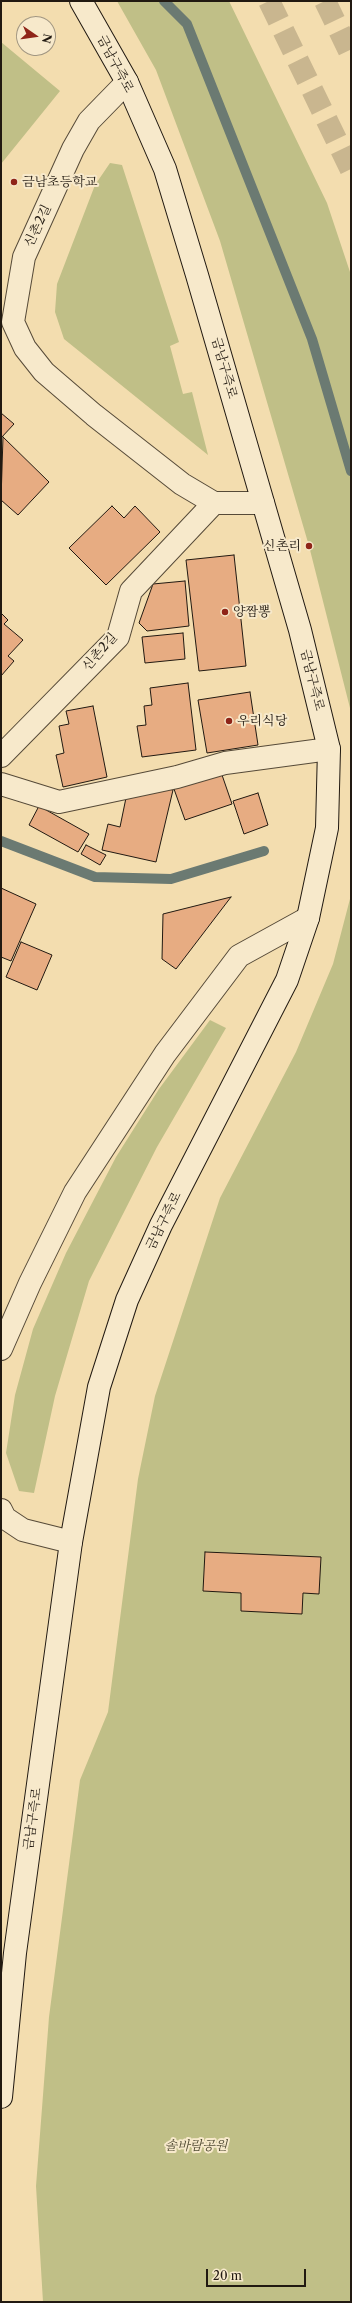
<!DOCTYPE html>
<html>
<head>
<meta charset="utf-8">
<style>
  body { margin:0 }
  #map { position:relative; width:352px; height:2303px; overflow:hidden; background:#f3ddaf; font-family:"Libre Caslon Text",serif }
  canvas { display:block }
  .frame { position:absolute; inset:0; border:2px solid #211911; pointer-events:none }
  .north { position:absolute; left:16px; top:16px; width:40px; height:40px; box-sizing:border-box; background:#f7e9cb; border:1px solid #a19681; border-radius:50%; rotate:103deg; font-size:11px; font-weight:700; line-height:16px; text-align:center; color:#211911 }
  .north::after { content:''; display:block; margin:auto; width:14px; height:18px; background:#8f2418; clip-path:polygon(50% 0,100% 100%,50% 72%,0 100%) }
  .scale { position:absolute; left:206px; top:2269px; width:100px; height:18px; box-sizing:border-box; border:2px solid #211911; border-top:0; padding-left:5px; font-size:12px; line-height:14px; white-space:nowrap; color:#211911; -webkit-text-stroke:3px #f7e9cb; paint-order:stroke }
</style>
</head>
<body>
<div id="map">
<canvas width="352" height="2303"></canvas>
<div class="frame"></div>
<div class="north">N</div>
<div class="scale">20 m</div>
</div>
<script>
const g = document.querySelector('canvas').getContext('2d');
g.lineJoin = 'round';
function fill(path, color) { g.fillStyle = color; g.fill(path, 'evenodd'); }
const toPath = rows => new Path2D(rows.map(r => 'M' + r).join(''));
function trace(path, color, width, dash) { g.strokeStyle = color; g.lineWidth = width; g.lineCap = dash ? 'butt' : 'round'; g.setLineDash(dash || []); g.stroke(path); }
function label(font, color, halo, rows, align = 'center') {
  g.font = font + ' "Libre Caslon Text","Noto Serif KR",serif'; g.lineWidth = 4; g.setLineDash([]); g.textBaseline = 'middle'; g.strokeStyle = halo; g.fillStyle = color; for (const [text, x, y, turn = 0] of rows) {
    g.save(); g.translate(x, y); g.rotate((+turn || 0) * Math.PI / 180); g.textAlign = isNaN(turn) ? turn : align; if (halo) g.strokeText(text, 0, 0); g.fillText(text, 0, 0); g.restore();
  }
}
const green = toPath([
  [117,1,229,1,327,203,351,275,351,712,309,546,220,241,156,70],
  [1,42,60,91,1,164],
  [110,163,122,165,179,342,170,346,183,394,192,392,208,455,64,339,55,312,57,284,95,185],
  [351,895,351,2302,43,2302,36,2186,49,2017,80,1780,108,1712,138,1479,155,1396,220,1198,296,1052,333,964],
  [210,1020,226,1028,157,1147,89,1281,55,1396,34,1493,19,1491,6,1453,15,1395,33,1329,66,1253,116,1157,159,1089]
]);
const stream = toPath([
  [164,1,187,24,312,339,351,471],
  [1,841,95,877,171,879,264,851]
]);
const building = toPath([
  [1,413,14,424,1,438,1,413],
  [3,437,49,482,18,515,1,500,3,437],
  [112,506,124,518,135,506,160,532,106,585,69,548,112,506],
  [234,555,246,666,199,671,186,560,234,555],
  [185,581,189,626,147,631,139,623,153,584,185,581],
  [1,613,8,620,4,624,23,640,8,656,14,661,1,676,1,613],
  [183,633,185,659,145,663,142,637,183,633],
  [188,683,196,750,142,757,137,726,146,725,144,706,152,705,150,688,188,683],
  [250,692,258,745,207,753,198,700,250,692],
  [93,706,107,777,63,787,56,755,64,753,59,726,69,724,66,711,93,706],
  [221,772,232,804,185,820,174,789,221,772],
  [161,787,173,790,156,862,102,850,108,824,120,827,127,793,161,787],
  [258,793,268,825,244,834,233,801,258,793],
  [39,806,89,834,78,852,29,825,39,806],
  [86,845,106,855,100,865,81,854,86,845],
  [1,888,36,904,11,961,1,957,1,888],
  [231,897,176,969,162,959,163,914,231,897],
  [21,942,52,955,37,990,6,977,21,942],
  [205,1552,321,1557,319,1594,303,1593,302,1614,241,1611,241,1593,203,1591,205,1552]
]);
const trunkTunnel = toPath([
  [269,1,351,170],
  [325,1,351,55]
]);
const minor = toPath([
  [127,82,89,121,73,149,24,257,13,322,25,348,44,372,94,415,182,484,214,503,263,503],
  [1,756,118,637,131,591,214,503],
  [1,784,59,802,177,777,225,763,329,749],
  [1,1349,30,1283,75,1192,165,1054,239,956,308,918],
  [1,1510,5,1518,23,1530,71,1542]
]);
const secondary = toPath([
  [1,2097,15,1953,71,1542,99,1387,127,1300,161,1225,287,980,308,918,327,828,329,749,300,630,197,275,165,169,127,82,81,1]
]);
const markers = [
  [14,182,4,"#8f2418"],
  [309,546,4,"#8f2418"],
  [225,612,4,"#8f2418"],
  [229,721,4,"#8f2418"]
];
const streetNames = [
  ["금남구즉로",115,64,62],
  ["신촌2길",38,226,-65],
  ["금남구즉로",224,368,74],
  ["신촌2길",100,652,-49],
  ["금남구즉로",312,680,76],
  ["금남구즉로",164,1221,-64],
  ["금남구즉로",33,1819,-82]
];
const poiNames = [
  ["금남초등학교",22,182],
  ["신촌리",301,546,"right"],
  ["양짬뽕",233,612],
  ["우리식당",237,721]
];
const parkNames = [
  ["솔바람공원",196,2146]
];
fill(green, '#c0bf87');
trace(stream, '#6b7a72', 10);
fill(building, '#e7ac82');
trace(building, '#211911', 1);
trace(trunkTunnel, '#c9b68f', 22, [22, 11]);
trace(minor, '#564a38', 24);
trace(secondary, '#211911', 24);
trace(minor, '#f7e9cb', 22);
trace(secondary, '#f7e9cb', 22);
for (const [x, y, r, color] of markers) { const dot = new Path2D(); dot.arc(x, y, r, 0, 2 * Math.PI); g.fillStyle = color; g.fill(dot); trace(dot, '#f7e9cb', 1.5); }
label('13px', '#211911', '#f7e9cb', streetNames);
label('13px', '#211911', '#f7e9cb', poiNames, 'left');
label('italic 13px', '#514b34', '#f7e9cb', parkNames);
</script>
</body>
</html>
